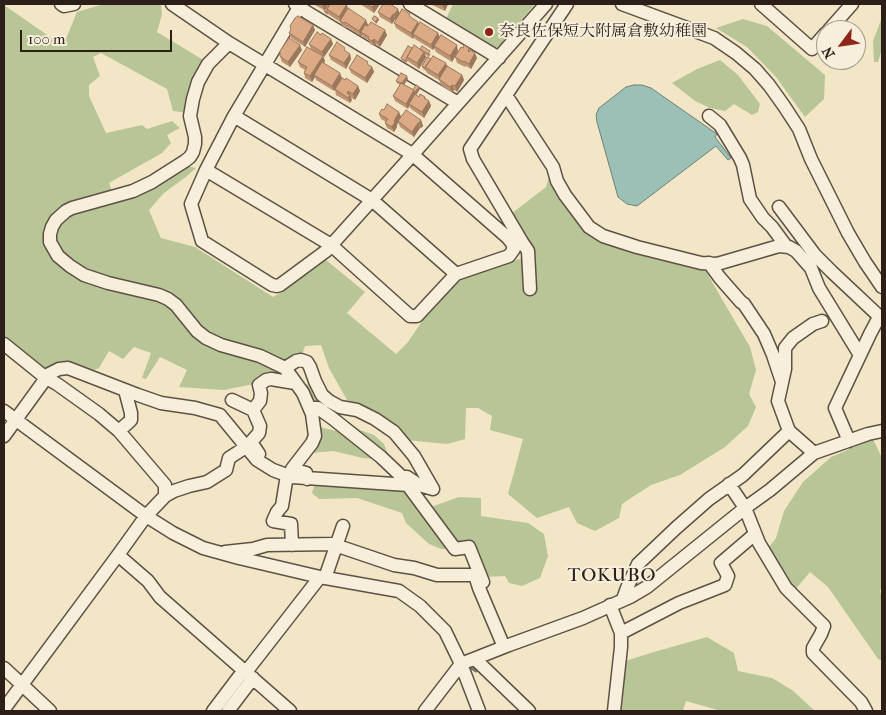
<!DOCTYPE html>
<html>
<head>
<meta charset="utf-8">
<style>
  body { margin:0 }
  #map { position:relative; width:886px; height:715px; overflow:hidden; background:#f2e6c7; font-family:"IM FELL French Canon",serif }
  canvas { display:block }
  .frame { position:absolute; inset:0; border:5px solid #2c1f19; pointer-events:none }
  .north { position:absolute; left:816px; top:20px; width:50px; height:50px; box-sizing:border-box; background:#f7efdb; border:1px solid #a69c8d; border-radius:50%; rotate:239deg; font-size:14px; font-weight:700; line-height:20px; text-align:center; color:#2c1f19 }
  .north::after { content:''; display:block; margin:auto; width:18px; height:22px; background:#8f2418; clip-path:polygon(50% 0,100% 100%,50% 72%,0 100%) }
  .scale { position:absolute; left:20px; top:30px; width:152px; height:22px; box-sizing:border-box; border:2px solid #2c1f19; border-top:0; padding-left:6px; font-size:15px; line-height:18px; white-space:nowrap; color:#2c1f19; -webkit-text-stroke:4px #f7efdb; paint-order:stroke }
</style>
</head>
<body>
<div id="map">
<canvas width="886" height="715"></canvas>
<div class="frame"></div>
<div class="north">N</div>
<div class="scale">100 m</div>
</div>
<script>
const g = document.querySelector('canvas').getContext('2d');
g.lineJoin = 'round';
function fill(path, color) { g.fillStyle = color; g.fill(path, 'evenodd'); }
const toPath = rows => new Path2D(rows.map(r => 'M' + r).join(''));
function trace(path, color, width, dash) { g.strokeStyle = color; g.lineWidth = width; g.lineCap = dash ? 'butt' : 'round'; g.setLineDash(dash || []); g.stroke(path); }
function label(font, color, halo, rows, align = 'center') {
  g.font = font + ' "IM FELL French Canon","Noto Serif JP",serif'; g.lineWidth = 4; g.setLineDash([]); g.textBaseline = 'middle'; g.strokeStyle = halo; g.fillStyle = color; for (const [text, x, y, turn = 0] of rows) {
    g.save(); g.translate(x, y); g.rotate((+turn || 0) * Math.PI / 180); g.textAlign = isNaN(turn) ? turn : align; if (halo) g.strokeText(text, 0, 0); g.fillText(text, 0, 0); g.restore();
  }
}
const green = toPath([
  [104,4,161,4,162,14,157,32,205,61,188,113,173,111,167,89,101,53,93,57,100,76,89,85,89,96,106,133,142,125,147,129,172,121,180,128,167,135,171,143,162,153,109,183,115,199,187,166,196,168,187,176,164,193,149,210,161,238,195,247,273,297,282,292,326,260,365,292,347,313,396,354,408,342,425,317,458,280,525,257,511,214,546,187,550,173,587,231,690,263,705,270,750,347,756,370,749,394,756,407,748,426,725,447,680,475,651,485,622,504,619,518,595,531,577,523,569,507,537,518,508,494,523,439,490,430,492,416,478,408,466,408,465,439,447,444,406,440,376,415,347,400,329,368,321,345,305,346,302,355,285,365,278,374,276,387,254,384,224,390,179,387,187,370,160,357,146,379,142,378,151,353,134,347,123,359,109,351,99,368,92,371,43,370,4,339,4,5,63,46,77,12],
  [453,4,535,4,499,46,495,48,492,47,446,19],
  [743,19,767,26,825,75,824,99,805,117,776,77,747,47,716,28],
  [882,19,882,49,878,62,874,62,873,41,881,20],
  [720,60,738,75,760,104,758,112,752,115,734,104,725,111,710,108,695,101,672,83,697,69],
  [308,384,326,402,342,417,360,430,374,435,384,444,388,454,386,457,313,404,303,386],
  [319,427,341,432,375,459,363,458,333,451,311,453],
  [873,439,882,458,882,533,881,536,882,541,882,586,880,591,882,597,882,661,878,659,828,587,810,572,794,591,767,550,776,538,784,511,803,482,831,457],
  [326,485,398,490,411,495,446,543,447,549,441,549,429,544,406,523,402,513,357,498,319,499,312,493,314,486],
  [459,497,481,498,481,516,528,523,544,534,548,556,540,578,522,586,509,583,505,576,486,577,473,544,456,544,431,507],
  [707,637,734,653,738,671,772,678,792,690,815,711,721,711,686,701,683,711,616,711,625,661,654,652]
]);
const water = toPath([
  [634,85,642,85,651,88,717,134,715,137,731,158,728,160,716,146,637,206,627,204,618,197,597,122,596,115,599,108,626,87,634,85]
]);
const stream = toPath([
  [467,668,473,669,476,671]
]);
const minor = toPath([
  [61,4,64,6,74,4],
  [172,4,229,43,412,154,507,237,512,243,514,249,509,256,456,274,417,316,410,316,331,245,206,170],
  [295,4,308,13,458,103],
  [301,4,234,116,206,170,191,204,202,241,272,285,277,286,280,285,326,251,406,162,546,4],
  [410,4,499,58],
  [622,4,714,38,736,53,755,69,769,85,784,106,799,129,811,159,848,233,865,262,882,287],
  [761,4,812,49,826,33],
  [829,30,852,4],
  [229,43,208,64,198,82,193,99,190,116,195,137,195,144,193,152,190,157,185,161,152,182,133,191,72,208,66,211,56,220,52,227,50,234,50,242,58,256,70,266,84,275,108,283,159,295,168,299,176,305,197,331,206,338,221,345,260,356,285,368,303,393,312,414,315,436,312,443,292,469,306,473,307,479],
  [506,95,553,167,557,181,565,195,589,227,603,236,637,247,701,263,717,264,779,246,789,247,796,251,811,268,819,288,860,355],
  [234,116,372,200,456,274],
  [709,116,720,125,740,158,743,165,750,199,763,218,772,227,786,246],
  [779,207,815,255,832,272,882,319],
  [522,242,528,251,530,289],
  [513,247,522,242,473,159,470,149,567,4],
  [709,263,720,278,741,302,744,304,764,334,773,355,781,379],
  [4,344,46,378,57,384,99,414,119,431,165,485,165,496,146,516,118,555,4,709],
  [285,368,296,361,301,360,307,362,310,367,315,381,322,395,329,401,340,407,357,410,375,419,394,432,414,456,433,489,419,485,407,477,404,477],
  [232,400,253,410,260,426,259,433,251,442,259,454],
  [310,408,318,408,332,418,381,457,401,476,455,549,469,547,483,582],
  [253,410,260,401,261,393,259,385,266,380,271,379,295,383],
  [4,411,146,516,173,533,203,548,239,558,320,577,399,591,420,606,445,631,461,664,479,711],
  [119,431,131,420,131,413,125,390],
  [789,431,814,453],
  [4,436,49,374,59,369,68,368,138,395,161,403,195,408,220,415,257,460,273,470,292,477,408,485],
  [849,441,835,408,870,334,879,317],
  [287,475,282,506,277,512,273,521,291,524,292,545],
  [729,484,745,508,759,543,786,588,824,626,821,634,813,648,813,653,861,702,866,711],
  [165,496,174,491,189,486,207,482,226,470,229,458,246,447],
  [225,552,253,549,267,545,332,544,394,565,414,568,437,575,475,575,479,588,504,647],
  [118,555,148,581,160,597,290,711],
  [325,578,343,526],
  [623,599,627,588,638,564,676,528,709,499,743,475,789,431,778,401,785,369,785,348,793,338,813,324,822,321],
  [610,605,621,633,621,647,614,711],
  [621,633,679,603,725,585,728,576,721,563,755,534],
  [475,659,529,711],
  [4,668,50,711],
  [246,672,320,577],
  [213,711,244,670],
  [228,711,253,678],
  [425,711,461,664,509,645,583,618,630,597,647,587,745,508,770,490,814,453,868,434,882,431]
]);
const wall = toPath([
  [313,4,328,4,329,5,348,9,368,25,368,26,387,35,380,47,376,44,374,46,370,44,369,40,363,37,362,35,361,36,347,27,346,28,342,26,340,22,328,14,328,15,325,13,324,10],
  [360,4,380,4,374,13],
  [430,4,448,4,445,11],
  [378,12,400,13,411,18,418,22,419,24,438,33,440,37,458,51,452,62,436,52,434,48,433,50,415,39,414,37,413,39,396,28,394,23,396,20,395,19,392,24,380,17],
  [313,25,315,30,305,47,291,38,289,33],
  [321,35,331,39,333,44,324,57,323,56,325,61,324,63,342,78,358,86,360,91,355,100,350,97,352,100,350,103,336,95,335,90,334,91,316,80,315,77,312,82,305,78,304,73,305,70,300,67,298,62,311,49,309,44],
  [412,48,420,50,431,54,429,57,425,54,426,57,419,69,409,62,408,61,406,63,402,60,401,58],
  [463,48,469,48,470,50,477,58,471,69,466,66,465,67,457,63,455,57],
  [302,50,290,67,282,62,280,56],
  [347,52,350,54,351,59,346,69,331,60,329,55],
  [431,59,447,66,462,75,464,80,457,92,454,90,452,92,441,85,439,80,427,73,426,71,423,69,422,66],
  [370,66,372,67,374,72,367,83,351,73,349,68],
  [408,79,404,84,413,90,419,87,420,89,416,95,419,97,425,97,426,99,429,101,431,106,424,118,411,109,409,106,408,109,395,101,393,96,400,85,397,83,396,81],
  [384,110,399,112,401,117,421,120,423,126,421,128,420,128,414,137,400,127,398,122,397,125,397,127,394,132,387,128,385,123,386,122,381,119,379,114]
]);
const shadedWall = toPath([
  [323,4,328,4,324,10,322,5],
  [347,4,348,9,341,22,339,17],
  [375,4,380,4,374,13,372,7],
  [442,4,448,4,445,11],
  [398,9,400,14,396,20,394,15],
  [393,14,395,19,392,24,390,19],
  [378,18,379,20,376,24,375,22],
  [366,20,368,25,363,33,361,32,362,35,361,36,359,31],
  [418,22,420,27,413,34,414,37,413,39,411,33],
  [313,25,315,30,305,47,303,42],
  [385,30,387,35,380,47,378,42],
  [438,33,440,38,433,50,431,45],
  [331,39,333,44,324,57,322,52],
  [374,39,376,44,374,46,372,41],
  [300,45,302,50,290,67,288,62],
  [457,45,458,51,452,62,450,56],
  [424,52,426,57,419,69,417,63],
  [475,53,477,58,471,69,469,64],
  [350,54,351,59,346,69,344,63],
  [323,56,325,61,316,76,314,75,315,77,312,82,310,76],
  [446,63,448,68,440,80,438,75],
  [372,67,374,72,367,83,365,78],
  [340,73,342,78,334,91,332,86],
  [462,75,464,80,457,92,455,86],
  [407,76,408,79,403,86,402,84],
  [452,85,454,90,452,92,450,87],
  [358,86,360,91,355,100,353,94],
  [419,87,420,89,416,95,415,92],
  [414,90,416,96,409,104,409,106,408,109,406,104],
  [348,91,352,100,350,103,347,93],
  [429,101,431,106,424,118,422,112],
  [399,112,401,117,397,125,397,127,394,132,392,127,394,121],
  [421,120,423,126,421,128,419,123],
  [418,123,420,128,414,137,412,132]
]);
const building = toPath([
  [328,4,329,5,327,9,327,13,324,11,328,4],
  [330,4,347,4,339,17,327,9,330,4],
  [366,4,375,4,372,7,366,4],
  [383,4,390,4,398,9,394,15,393,14,390,19,378,12,383,4],
  [348,8,366,20,359,31,345,22,344,23,340,21,348,8],
  [402,9,410,14,409,16,418,22,411,33,394,23,402,9],
  [298,16,313,25,303,42,289,33,291,29,290,26,295,18,298,16],
  [374,16,378,18,375,22,372,19,374,16],
  [371,22,385,30,378,42,374,39,372,41,368,39,369,37,361,32,365,25,368,26,371,22],
  [420,22,438,33,431,45,413,34,420,22],
  [317,32,321,35,322,33,331,39,322,52,309,44,317,32],
  [441,35,457,45,450,56,434,46,441,35],
  [289,38,300,45,288,62,280,56,280,51,289,38],
  [337,42,345,48,344,50,350,54,344,63,329,55,337,42],
  [414,45,424,52,417,63,407,57,414,45],
  [464,45,469,48,468,51,469,52,470,50,475,53,469,64,464,61,463,62,455,57,461,47,463,48,464,45],
  [408,46,412,48,405,61,401,58,408,46],
  [422,46,430,51,428,54,420,49,422,46],
  [307,47,323,56,310,76,304,73,307,67,298,62,307,47],
  [357,55,368,62,367,64,372,67,365,78,349,68,357,55],
  [433,56,446,63,438,75,425,67,433,56],
  [427,57,431,59,425,68,422,66,427,57],
  [322,62,340,73,332,86,314,75,322,62],
  [447,66,462,75,455,86,452,85,450,87,439,79,447,66],
  [401,73,407,76,402,83,401,83,396,81,401,73],
  [342,78,345,80,346,78,358,86,353,94,348,91,347,93,350,95,348,98,335,89,342,78],
  [401,83,414,90,406,104,393,96,401,83],
  [416,85,419,87,415,92,413,90,416,85],
  [415,94,419,97,420,94,425,97,424,98,429,101,422,112,409,104,415,94],
  [387,104,399,112,394,121,395,122,392,127,385,123,388,119,379,114,382,109,384,110,387,104],
  [406,110,421,120,419,123,418,123,412,132,398,121,406,110]
]);
const markers = [
  [489,32,5,"#8f2418"]
];
const poiNames = [
  ["奈良佐保短大附属倉敷幼稚園",499,32]
];
const quarterNames = [
  ["TOKUBO",612,576]
];
fill(green, '#b8c697');
fill(water, '#9bc0b6');
trace(water, '#6f8077', 1);
trace(stream, '#6f8077', 3);
trace(minor, '#5e5144', 15);
trace(minor, '#f7efdb', 12);
fill(wall, '#bd9372');
fill(shadedWall, '#9a785d');
fill(building, '#dcab85');
trace(building, '#9a785d', 1);
for (const [x, y, r, color] of markers) { const dot = new Path2D(); dot.arc(x, y, r, 0, 2 * Math.PI); g.fillStyle = color; g.fill(dot); trace(dot, '#f7efdb', 2); }
label('16px', '#2c1f19', '#f7efdb', poiNames, 'left');
g.letterSpacing = '1px';
label('19px', '#2c1f19', '#f7efdb', quarterNames);
g.letterSpacing = '0px';
</script>
</body>
</html>
